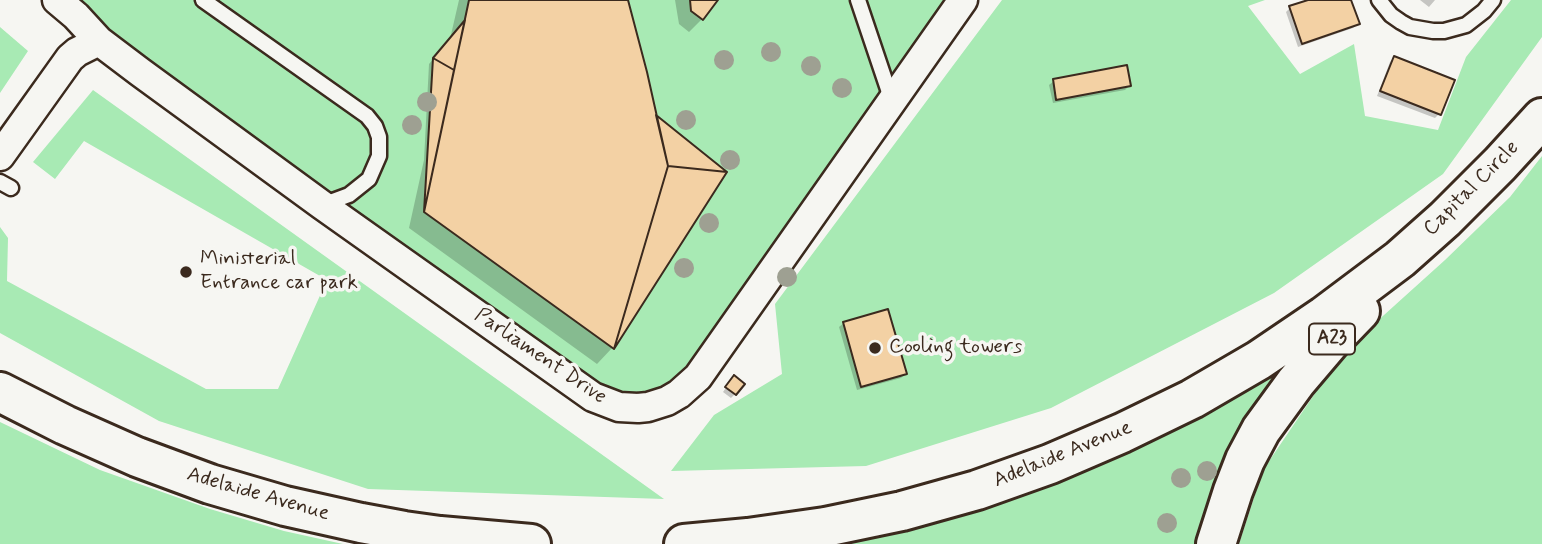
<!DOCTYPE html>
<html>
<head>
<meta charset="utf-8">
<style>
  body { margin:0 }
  canvas { display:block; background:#f6f6f2 }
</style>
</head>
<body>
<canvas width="1542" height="544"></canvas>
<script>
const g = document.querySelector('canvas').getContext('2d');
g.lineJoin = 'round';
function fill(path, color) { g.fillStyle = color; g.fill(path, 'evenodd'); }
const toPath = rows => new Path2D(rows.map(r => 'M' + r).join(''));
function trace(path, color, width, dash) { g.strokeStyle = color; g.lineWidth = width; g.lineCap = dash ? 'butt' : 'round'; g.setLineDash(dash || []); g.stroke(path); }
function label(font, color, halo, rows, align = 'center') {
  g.font = font + ' Mynerve,sans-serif'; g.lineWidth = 7; g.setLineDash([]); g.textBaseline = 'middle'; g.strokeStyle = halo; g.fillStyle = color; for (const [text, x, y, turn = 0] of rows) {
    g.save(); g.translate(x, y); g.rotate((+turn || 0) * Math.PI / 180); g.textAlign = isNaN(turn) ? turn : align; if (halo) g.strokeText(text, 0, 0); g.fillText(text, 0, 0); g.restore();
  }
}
const green = toPath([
  [58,0,963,0,679,394,593,397,150,61],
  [1002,0,1265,0,1248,6,1300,74,1354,44,1365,116,1438,130,1466,57,1511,0,1542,0,1542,37,1443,174,1274,293,1051,408,866,466,671,471,714,415,782,374,775,304],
  [0,27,28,51,0,93],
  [93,90,664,499,368,489,159,421,0,333,0,227,8,238,7,281,206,389,278,389,327,280,84,141,55,179,33,162],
  [1542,156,1542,544,1239,544,1263,470,1343,352,1445,260,1510,197],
  [1287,358,1291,364,1202,544,810,544],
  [0,422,100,470,210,509,284,531,343,544,0,544]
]);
const shadow = toPath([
  [459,0,626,0,613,347,597,364,409,228,424,160,429,64,450,39],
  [675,0,715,0,702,19,689,32,679,24],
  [1313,0,1349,0,1358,23,1353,28,1298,47,1286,12,1290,8],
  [1420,0,1435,0,1429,7],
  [1394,58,1439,114,1435,118,1377,96,1390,62],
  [1054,81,1129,86,1125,90,1053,103,1049,85],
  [844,323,905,374,901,378,857,390,839,327],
  [730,382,735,394,731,398,723,392]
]);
const building = toPath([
  [469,0,628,0,647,72,668,166,614,349,424,212,469,0],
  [690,0,718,0,703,20,691,11,690,0],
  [1308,0,1351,0,1360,24,1302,44,1289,6,1308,0],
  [465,20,454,70,433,58,465,20],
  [1394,56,1455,80,1441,115,1380,91,1394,56],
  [433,58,454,70,424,212,433,58],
  [1127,65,1131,86,1056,100,1053,79,1127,65],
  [656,115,727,172,668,166,656,115],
  [668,166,727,172,614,349,668,166],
  [888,309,907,374,861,387,843,322,888,309],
  [734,375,745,384,736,395,725,387,734,375]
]);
const lane = toPath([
  [203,0,367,116,375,126,379,137,379,156,369,179,349,195,322,205],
  [858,0,892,101],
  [1379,0,1391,15,1401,22,1410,27,1433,31,1444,31,1466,25,1484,11,1493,0],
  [0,182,11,188]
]);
const street = toPath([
  [57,0,76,16,99,41,140,72,322,205,593,397,619,407,638,408,648,407,667,401,679,394,698,377,963,0],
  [0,156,70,58,77,52,99,41]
]);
const highway = toPath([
  [0,392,65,425,137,457,210,484,285,506,361,523,404,531,440,536,531,544],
  [684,544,748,538,825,527,902,511,977,490,1050,464,1122,433,1192,399,1259,360,1324,316,1400,259,1445,219,1500,164,1542,118],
  [1216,544,1233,491,1245,460,1261,430,1296,382,1330,342,1360,311]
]);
const trees = [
  [771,52],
  [724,60],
  [811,66],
  [842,88],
  [427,102],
  [686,120],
  [412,125],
  [730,160],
  [709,223],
  [684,268],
  [787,277],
  [1207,471],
  [1181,478],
  [1167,523]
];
const markers = [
  [186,272,7,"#3b2a1e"],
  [875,348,7,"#3b2a1e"]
];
const shields = [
  [1332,339,46]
];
const shieldNames = [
  ["A23",1332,339]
];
const streetNames = [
  ["Capital Circle",1472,189,-45],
  ["Parliament Drive",540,357,34],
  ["Adelaide Avenue",1063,455,-22],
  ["Adelaide Avenue",258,495,16]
];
const poiNames = [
  ["Ministerial",200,260],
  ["Entrance car park",200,284],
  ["Cooling towers",889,348]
];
fill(green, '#a8eab4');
fill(shadow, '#0003');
fill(building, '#f3d1a4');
trace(building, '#3b2a1e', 2);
trace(lane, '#3b2a1e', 19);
trace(street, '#3b2a1e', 33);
trace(highway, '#3b2a1e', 44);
trace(lane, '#f6f6f2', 14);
trace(street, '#f6f6f2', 28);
trace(highway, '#f6f6f2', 38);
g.fillStyle = '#9ea092';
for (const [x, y] of trees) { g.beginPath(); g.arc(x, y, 10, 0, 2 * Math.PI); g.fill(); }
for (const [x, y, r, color] of markers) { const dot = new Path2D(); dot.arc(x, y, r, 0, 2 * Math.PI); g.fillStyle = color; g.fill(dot); trace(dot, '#f6f6f2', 2.5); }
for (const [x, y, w] of shields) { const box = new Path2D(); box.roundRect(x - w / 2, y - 15.5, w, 31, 5); g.fillStyle = '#f6f6f2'; g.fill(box); trace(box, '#3b2a1e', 2); }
label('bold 19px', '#3b2a1e', null, shieldNames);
label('21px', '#3b2a1e', '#f6f6f2', streetNames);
label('21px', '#3b2a1e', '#f6f6f2', poiNames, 'left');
</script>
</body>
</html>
